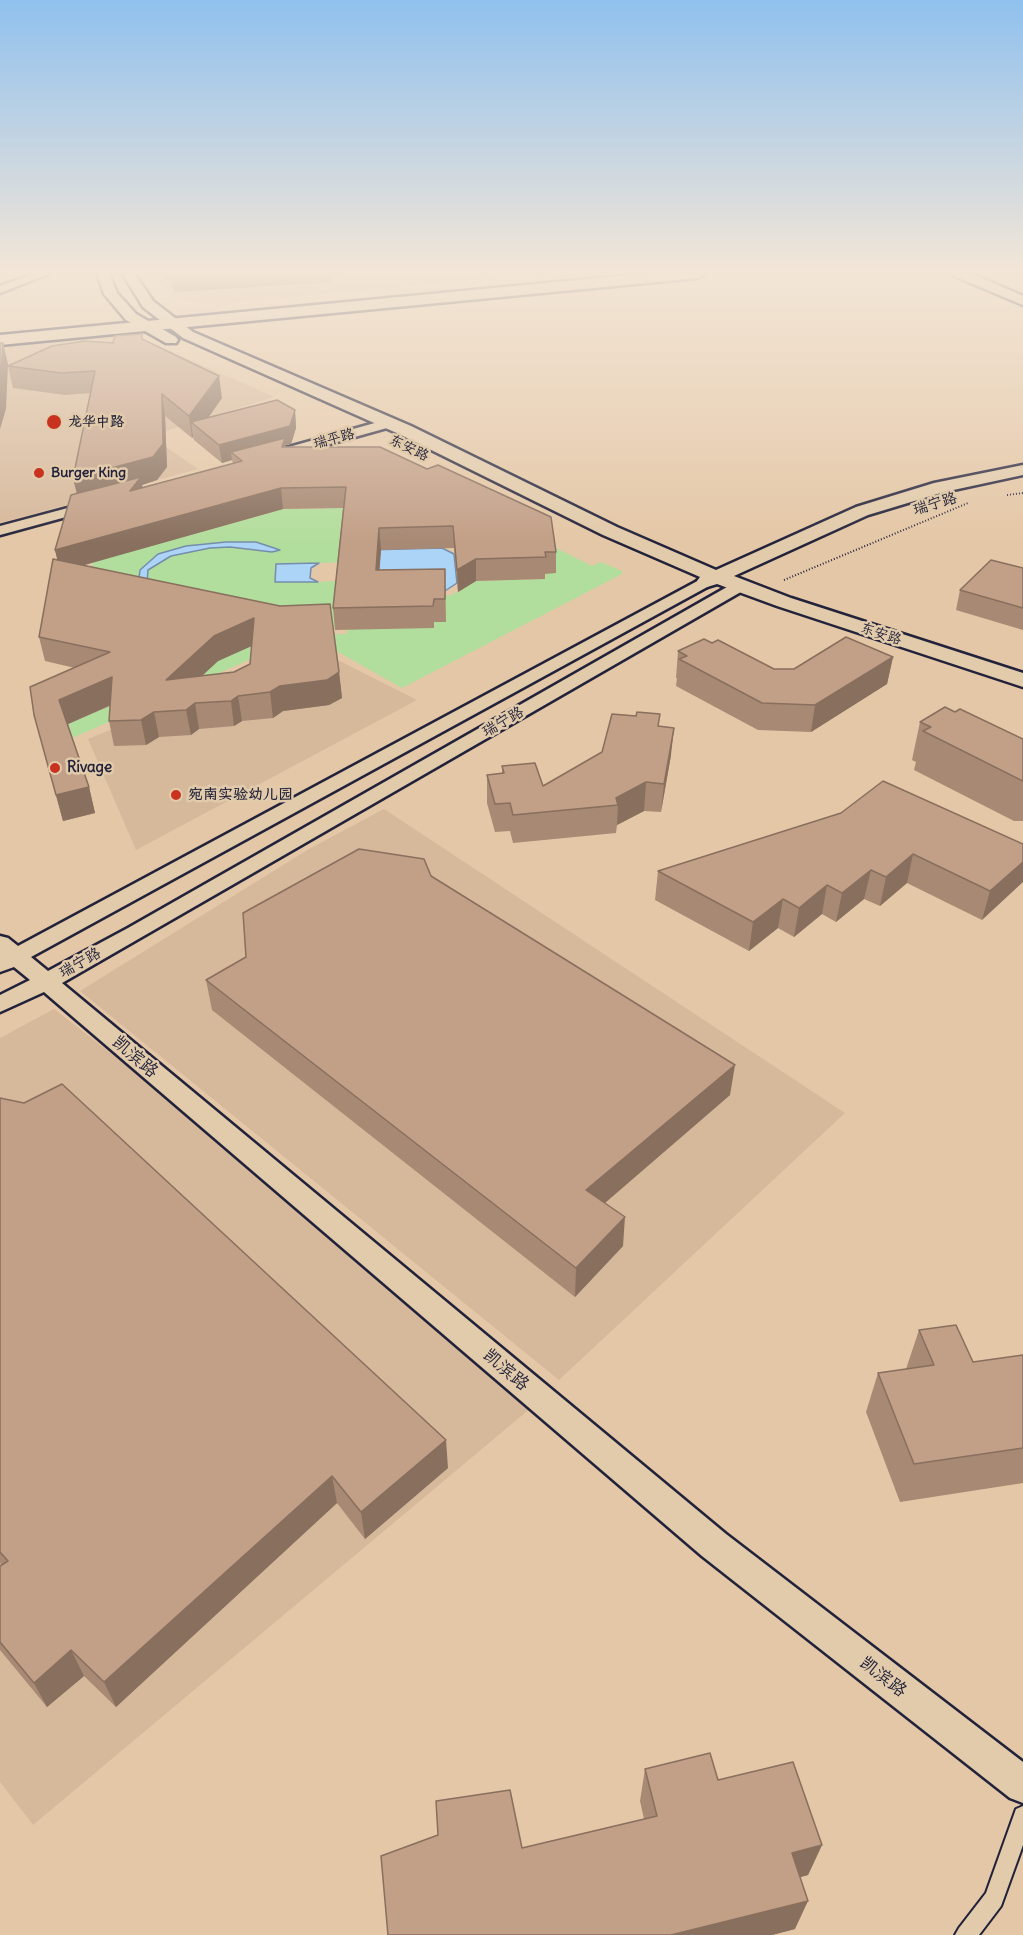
<!DOCTYPE html>
<html>
<head>
<meta charset="utf-8">
<style>
  body { margin:0 }
  canvas { display:block; background:#e4c7a6 }
</style>
</head>
<body>
<canvas width="1023" height="1935"></canvas>
<script>
const g = document.querySelector('canvas').getContext('2d');
g.lineJoin = 'round';
function fill(path, color) { g.fillStyle = color; g.fill(path, 'evenodd'); }
const toPath = rows => new Path2D(rows.map(r => 'M' + r).join(''));
function trace(path, color, width, dash) { g.strokeStyle = color; g.lineWidth = width; g.lineCap = dash ? 'butt' : 'round'; g.setLineDash(dash || []); g.stroke(path); }
function label(font, color, halo, rows, align = 'center') {
  g.font = font + ' Delius,"LXGW WenKai TC",sans-serif'; g.lineWidth = 5; g.setLineDash([]); g.textBaseline = 'middle'; g.strokeStyle = halo; g.fillStyle = color; for (const [text, x, y, turn = 0] of rows) {
    g.save(); g.translate(x, y); g.rotate((+turn || 0) * Math.PI / 180); g.textAlign = isNaN(turn) ? turn : align; if (halo) g.strokeText(text, 0, 0); g.fillText(text, 0, 0); g.restore();
  }
}
const built = toPath([
  [155,273,548,273,220,304,189,302,167,294],
  [111,334,141,338,274,397,150,436,198,469,0,523,0,346],
  [314,648,417,700,136,850,88,739],
  [384,809,845,1113,559,1380,80,991,309,849],
  [54,1009,263,1171,538,1402,33,1825,0,1782,0,1038]
]);
const green = toPath([
  [347,508,357,562,319,563,311,568,310,578,318,582,352,580,335,629,283,630,89,589,93,562,283,509],
  [552,546,592,566,601,562,622,571,622,574,402,688,322,643,285,644,70,739,66,725,136,694,237,643,279,635,347,634,349,608,434,628,434,622,446,621,445,603,351,597,452,595,474,581,545,579]
]);
const water = toPath([
  [226,542,256,542,280,550,272,552,230,547,210,548,171,556,148,570,147,584,138,586,140,570,158,554,186,546,226,542],
  [442,548,454,554,457,583,445,591,364,577,366,550,442,548],
  [319,563,311,568,310,578,318,582,275,582,276,564,319,563]
]);
const path = toPath([
  [1007,495,1023,493],
  [784,580,968,503]
]);
const service = toPath([
  [1023,1806,1023,1845,1001,1906,979,1935,955,1935,959,1928,986,1893,1016,1809,1023,1806]
]);
const minor = toPath([
  [37,273,51,273,0,293,0,286,37,273],
  [389,419,395,423,394,426,276,459,269,455,271,452,389,419],
  [94,501,101,505,99,508,0,535,0,526,94,501],
  [703,578,711,583,709,586,31,957,48,971,128,928,734,583,746,583,748,586,746,589,62,983,726,1534,1023,1762,1023,1803,1010,1798,702,1556,44,992,0,1012,0,995,30,980,14,967,0,972,0,936,8,938,18,946,703,578]
]);
const tertiary = toPath([
  [97,273,109,273,117,293,136,314,176,337,178,340,176,343,166,343,126,320,104,294,97,273],
  [122,273,134,273,153,301,193,332,411,426,617,527,716,570,856,507,934,483,1023,465,1023,475,944,492,868,515,734,576,791,598,1023,673,1023,687,777,606,717,584,707,587,700,585,697,581,700,577,603,535,399,434,183,338,143,307,122,273],
  [953,273,970,273,1023,296,1023,305,954,276,953,273]
]);
const secondary = toPath([
  [652,273,706,273,698,278,0,345,0,335,652,273]
]);
const wall = toPath([
  [161,273,346,273,346,275,331,277,331,282,175,292,169,280,164,280],
  [142,334,143,340,222,398,208,418,295,410,296,428,291,444,285,445,286,447,556,552,556,573,545,574,545,579,476,581,458,592,454,548,381,550,379,570,445,569,446,622,434,622,434,628,335,630,333,608,343,508,283,509,82,565,339,672,342,698,329,705,283,711,273,718,242,721,234,726,199,729,191,735,159,737,146,745,114,746,109,721,110,706,68,724,89,787,95,813,63,821,34,715,75,668,45,661,39,637,58,560,55,550,77,494,73,478,91,393,65,395,13,388,8,366,113,343],
  [165,416,192,438,193,437,194,440,222,463,232,460,233,464,143,487,142,485,157,480,167,467],
  [252,646,250,664,234,672,202,676,218,661],
  [1023,568,1023,630,956,610,960,590],
  [712,643,774,669,794,669,893,657,887,684,811,732,758,730,676,686,677,678,676,678,678,651],
  [955,712,1023,739,1023,821,1014,821,914,770,916,762,912,760,920,722],
  [659,726,671,755,661,812,644,811,617,825,616,833,513,843,510,831,495,832,487,803,487,775,502,773,502,766,543,786],
  [1023,844,982,920,907,883,880,906,864,899,836,922,822,914,794,937,778,928,749,951,655,900,658,871],
  [431,876,730,1095,605,1203,623,1246,575,1297,212,1010,206,980,246,957],
  [0,1098,448,1468,365,1539,337,1503,116,1707,84,1676,47,1707,0,1650,0,1566,2,1565,0,1563],
  [919,1330,973,1362,1023,1355,1023,1483,900,1502,866,1412,878,1373,906,1369],
  [645,1769,718,1780,822,1845,808,1875,800,1877,795,1929,772,1935,388,1935,522,1848,644,1819,640,1801]
]);
const shadedWall = toPath([
  [163,273,168,273,169,280,164,280],
  [172,273,346,273,346,275,331,277,331,282,175,292],
  [3,343,8,364,6,409,0,429,0,389],
  [219,376,222,398,200,429,191,422,193,437,192,438,189,416],
  [162,394,165,416,167,467,157,480,142,485,144,497,79,502,73,478],
  [295,410,296,428,291,444,285,445,287,458,231,452,232,460,222,463,219,445],
  [281,488,283,509,60,572,55,550],
  [379,528,381,550,378,592,376,570],
  [476,559,476,581,458,592,457,570],
  [254,618,258,643,218,661,170,705,166,680,214,636],
  [893,657,887,684,811,732,815,705],
  [339,672,342,698,329,705,283,711,273,718,270,692,280,686],
  [112,677,117,702,66,725,59,700],
  [238,696,242,721,234,726,231,701],
  [195,703,199,729,191,735,186,710],
  [154,712,159,737,146,745,141,720],
  [674,728,671,755,661,812,664,784],
  [646,782,644,811,617,825,618,805,616,798],
  [89,787,95,813,63,821,56,795],
  [913,854,907,883,880,906,886,877],
  [1023,862,1023,882,982,920,990,891],
  [871,870,864,899,836,922,842,893],
  [827,885,822,914,794,937,799,908],
  [783,899,778,928,749,951,753,922],
  [735,1065,730,1095,585,1220,586,1190],
  [625,1217,623,1246,575,1297,576,1268],
  [446,1440,448,1468,365,1539,361,1512],
  [332,1476,337,1503,116,1707,104,1682],
  [71,1650,84,1676,47,1707,34,1683],
  [822,1845,808,1875,780,1883,792,1853],
  [808,1901,795,1929,772,1935,671,1935]
]);
const building = toPath([
  [142,334,142,339,219,376,189,416,162,394,163,444,153,457,73,478,95,371,61,373,8,366,52,346,85,341,113,343,115,336,142,334],
  [0,343,3,343,0,389,0,343],
  [277,400,295,410,290,426,219,445,191,422,277,400],
  [285,438,282,447,380,447,427,469,438,465,551,517,556,552,545,552,546,557,476,559,457,570,453,526,379,528,376,570,445,569,445,599,434,599,433,606,333,608,346,487,281,488,55,550,71,495,141,477,130,491,242,461,231,452,285,438],
  [53,559,280,606,330,604,339,672,327,680,280,686,270,692,238,696,231,701,195,703,186,710,154,712,141,720,109,721,112,677,59,700,89,787,56,795,34,715,30,687,110,652,39,637,53,559],
  [254,618,250,664,234,672,166,680,214,636,254,618],
  [991,560,1023,568,1023,608,960,590,991,560],
  [846,637,893,657,815,705,762,703,679,659,687,656,678,651,704,639,712,643,718,640,774,669,794,669,846,637],
  [945,707,955,712,960,709,1023,739,1023,781,923,731,931,727,920,722,945,707],
  [637,712,660,714,658,726,674,728,664,784,646,782,616,798,618,805,513,815,510,803,495,804,487,775,504,773,502,766,535,763,543,786,602,752,612,714,636,716,637,712],
  [883,781,1023,844,1023,862,990,891,913,854,886,877,871,870,842,893,827,885,799,908,783,899,753,922,658,871,841,813,883,781],
  [359,849,424,859,431,876,735,1065,586,1190,625,1217,576,1268,206,980,246,957,243,913,359,849],
  [62,1084,446,1440,361,1512,332,1476,104,1682,71,1650,34,1683,0,1642,0,1566,8,1561,0,1552,0,1098,24,1103,62,1084],
  [956,1325,973,1362,1023,1355,1023,1448,914,1464,878,1373,934,1365,919,1330,956,1325],
  [710,1753,718,1780,793,1762,822,1845,792,1853,808,1901,671,1935,388,1935,381,1856,438,1835,436,1801,510,1790,522,1848,657,1816,645,1769,710,1753]
]);
const markers = [
  [54,422,8,"#c8321e"],
  [39,473,6,"#c8321e"],
  [55,768,6,"#c8321e"],
  [176,795,6,"#c8321e"]
];
const farPoinames = [
  ["龙华中路",68,422],
  ["Burger King",51,473]
];
const farStreetnames = [
  ["瑞平路",334,439,-15],
  ["东安路",409,448,26],
  ["东安路",881,634,18]
];
const streetNames = [
  ["瑞宁路",935,504,-17],
  ["瑞宁路",503,722,-30],
  ["瑞宁路",80,963,-29]
];
const poiNames = [
  ["Rivage",67,768],
  ["宛南实验幼儿园",188,795]
];
const nearStreetnames = [
  ["凯滨路",135,1057,40],
  ["凯滨路",506,1370,40],
  ["凯滨路",883,1677,38]
];
fill(built, '#d6b89b');
fill(green, '#b1de9c');
fill(water, '#acd4f6');
trace(water, '#758dab', 1.5);
trace(service, '#22223b', 4);
trace(minor, '#22223b', 5);
trace(tertiary, '#22223b', 5);
trace(secondary, '#22223b', 5);
trace(path, '#22223b', 2, [1, 2]);
fill(service, '#e2cbab');
fill(minor, '#e2cbab');
fill(tertiary, '#e2cbab');
fill(secondary, '#e2cbab');
fill(wall, '#a78974');
fill(shadedWall, '#886f5e');
fill(building, '#c29f87');
trace(building, '#886f5e', 1.5);
const sky = g.createLinearGradient(0, 0, 0, 544);
sky.addColorStop(0, '#90c1ee');
sky.addColorStop(0.5, '#f3e6d7');
sky.addColorStop(1, '#f3e6d700');
g.fillStyle = sky;
g.fillRect(0, 0, 1023, 544);
for (const [x, y, r, color] of markers) { const dot = new Path2D(); dot.arc(x, y, r, 0, 2 * Math.PI); g.fillStyle = color; g.fill(dot); trace(dot, '#e2cbab', 2); }
label('bold 14px', '#22223b', '#e2cbab', farPoinames, 'left');
label('14px', '#22223b', '#e2cbab', farStreetnames);
label('15px', '#22223b', '#e2cbab', streetNames);
label('bold 15px', '#22223b', '#e2cbab', poiNames, 'left');
label('18px', '#22223b', '#e2cbab', nearStreetnames);
</script>
</body>
</html>
